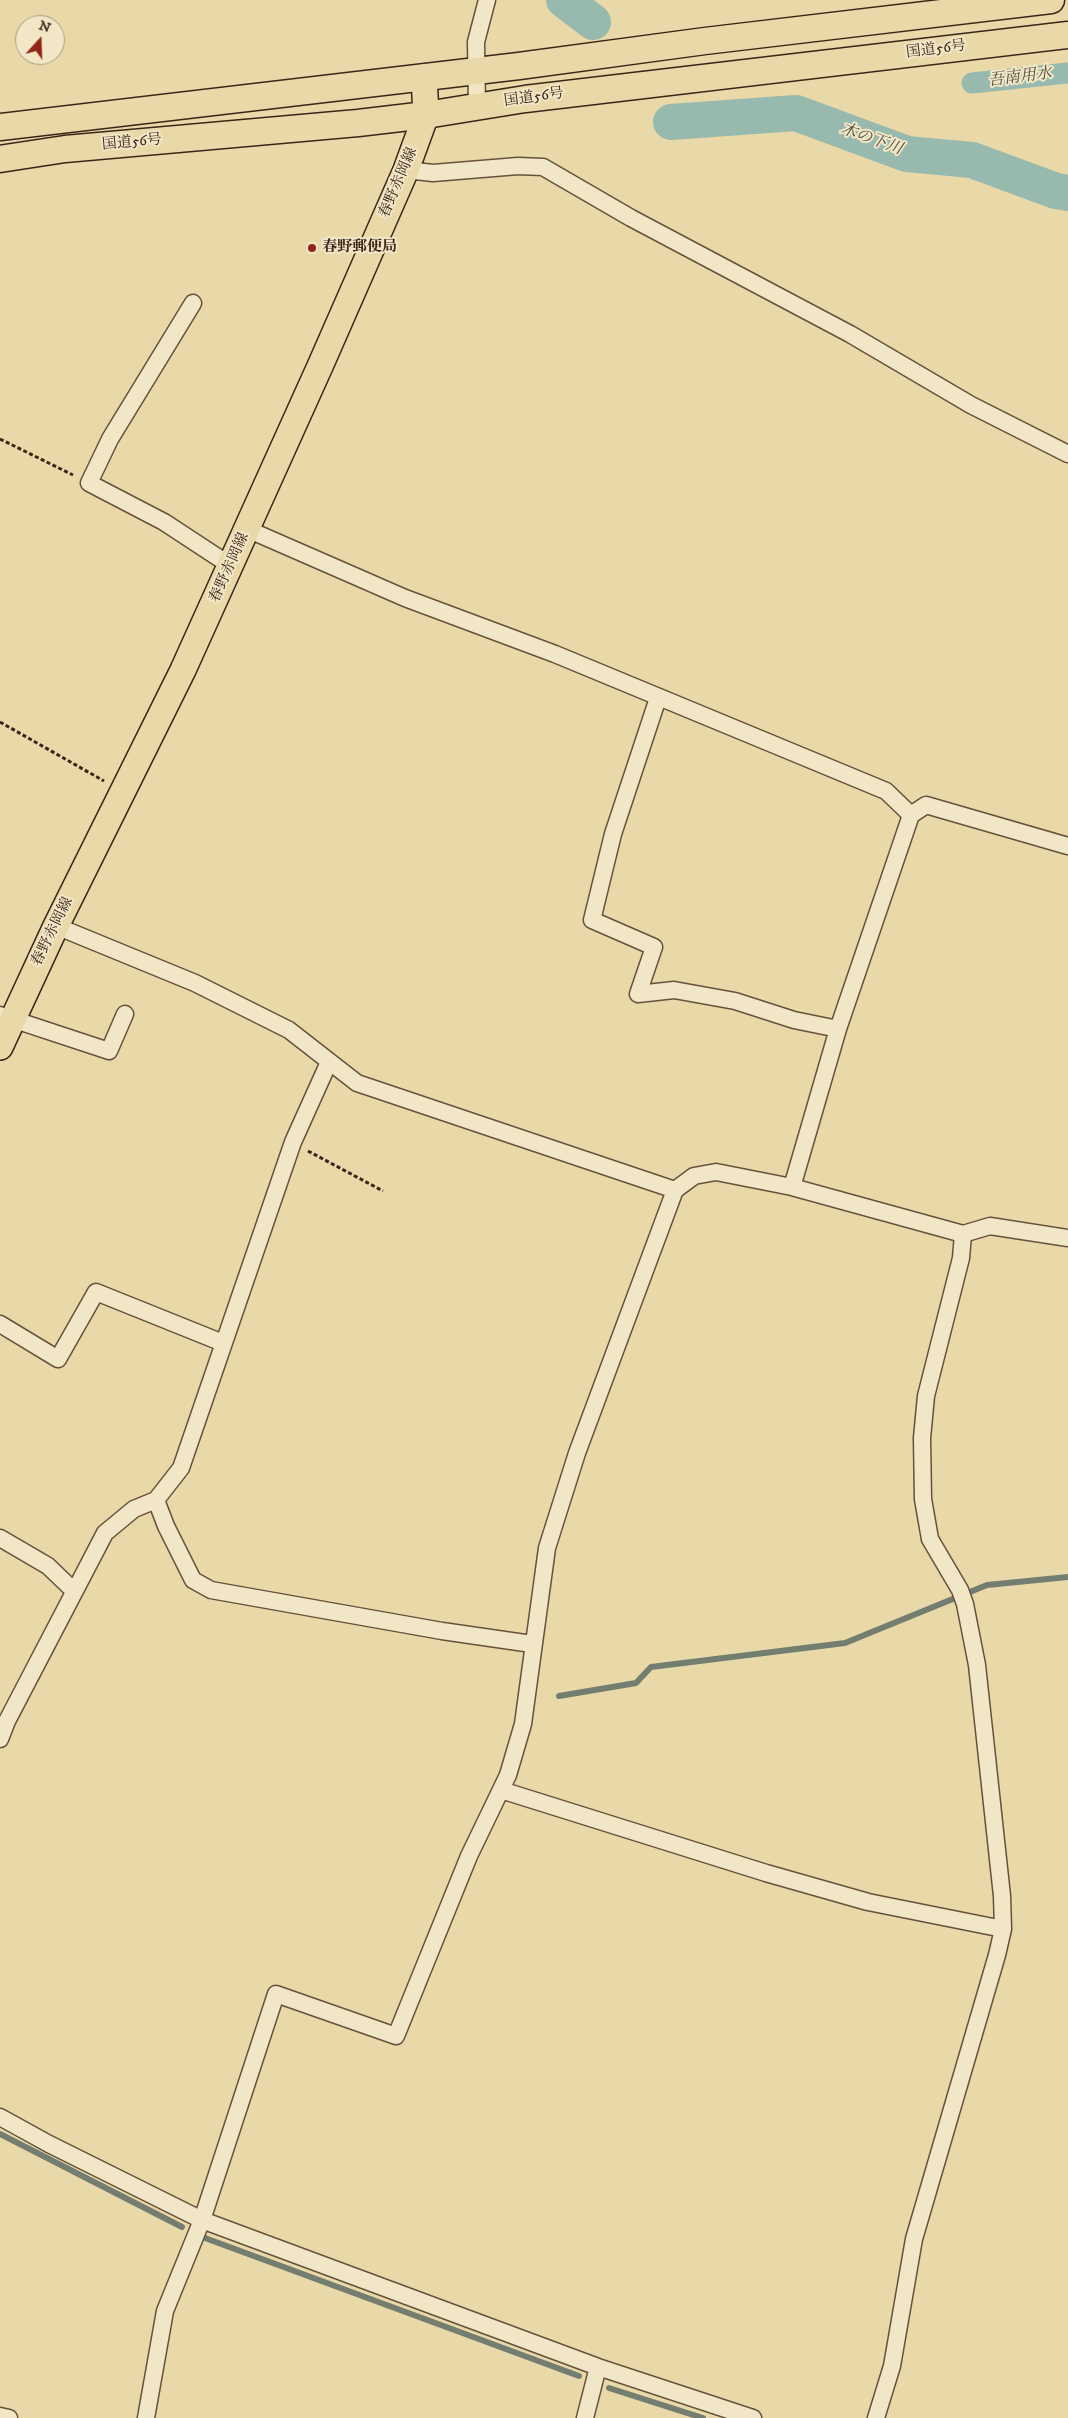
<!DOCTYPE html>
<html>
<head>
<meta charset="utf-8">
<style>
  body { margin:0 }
  #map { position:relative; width:1068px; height:2418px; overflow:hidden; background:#e9d9a8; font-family:"IM FELL DW Pica",serif }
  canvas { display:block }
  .north { position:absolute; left:15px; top:15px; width:50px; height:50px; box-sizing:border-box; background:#f1e6c6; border:1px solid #a89980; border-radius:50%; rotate:20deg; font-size:14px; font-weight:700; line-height:20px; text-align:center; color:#3b2518 }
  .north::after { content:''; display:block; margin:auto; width:18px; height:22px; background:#8f2418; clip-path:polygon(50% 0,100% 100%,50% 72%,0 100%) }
</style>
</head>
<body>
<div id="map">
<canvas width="1068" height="2418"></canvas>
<div class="north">N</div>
</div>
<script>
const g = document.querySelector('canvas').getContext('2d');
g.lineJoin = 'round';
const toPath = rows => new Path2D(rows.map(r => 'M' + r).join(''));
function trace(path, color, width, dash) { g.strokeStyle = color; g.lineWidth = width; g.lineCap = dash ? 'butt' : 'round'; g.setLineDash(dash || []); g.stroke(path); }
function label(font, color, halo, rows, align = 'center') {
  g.font = font + ' "IM FELL DW Pica","Noto Serif JP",serif'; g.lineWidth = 4; g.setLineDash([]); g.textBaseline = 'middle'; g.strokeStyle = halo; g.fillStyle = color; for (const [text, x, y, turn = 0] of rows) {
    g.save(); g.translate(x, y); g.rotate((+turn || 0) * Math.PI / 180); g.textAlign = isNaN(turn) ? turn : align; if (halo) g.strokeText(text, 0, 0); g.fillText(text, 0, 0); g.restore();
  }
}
const stream = toPath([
  [559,1696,636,1683,651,1667,845,1643,987,1585,1068,1577],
  [0,2134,182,2227],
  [205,2238,579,2376],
  [609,2388,703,2418]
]);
const canal = toPath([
  [972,83,1068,73]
]);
const river = toPath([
  [564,0,593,22],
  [671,122,796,113,907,154,972,160,1056,191,1068,193]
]);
const path = toPath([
  [0,439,73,475],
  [0,722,104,781],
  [308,1151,383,1191]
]);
const minor = toPath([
  [477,107,476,42,487,0],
  [406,170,433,173,518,166,543,167,631,218,850,334,971,405,1068,454],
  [193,303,110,439,89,483,164,522,231,566],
  [247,529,405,598,555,654,886,791,911,815],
  [658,698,613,834,592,920,654,947,638,994,674,990,735,1001,794,1020,838,1029],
  [56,926,195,983,289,1030,357,1083,675,1190],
  [0,1015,109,1051,125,1014],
  [792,1187,838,1029,911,815,926,805,1068,846],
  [0,1324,58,1359,96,1292,223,1343],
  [156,1500,181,1468,293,1142,329,1062],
  [0,1538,48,1566,74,1591],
  [0,1739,7,1721,105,1533,134,1509,156,1500,166,1526,193,1580,211,1590,442,1631,532,1644],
  [501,1790,766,1873,868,1902,1003,1929],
  [0,2117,49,2144,202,2220,598,2367,753,2418],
  [0,2416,9,2418],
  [146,2418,165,2311,202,2220,276,1994,396,2036,469,1856,508,1775,523,1724,547,1548,577,1453,675,1190,694,1176,716,1172,792,1187,963,1234,990,1226,1068,1238],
  [585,2418,598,2367],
  [876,2418,892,2366,914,2239,997,1955,1003,1929,1002,1896,977,1665,965,1604,960,1590,930,1539,923,1499,922,1438,926,1396,961,1258,963,1234]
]);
const primary = toPath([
  [0,1047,56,926,183,670,321,364,406,170,426,115,424,77]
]);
const trunk = toPath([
  [0,127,519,66,705,41,1051,0],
  [0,159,65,149,358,123,426,115,525,99,1068,35]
]);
const markers = [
  [312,248,5,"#8f2418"]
];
const streetNames = [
  ["国道56号",936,50,-7],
  ["国道56号",534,98,-8],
  ["国道56号",132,143,-5],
  ["春野赤岡線",399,183,-67],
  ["春野赤岡線",230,568,-66],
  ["春野赤岡線",53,932,-64]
];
const poiNames = [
  ["春野郵便局",322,248]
];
const waterNames = [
  ["吾南用水",1020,78,-7],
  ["木の下川",871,140,20]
];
trace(stream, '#737e71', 6);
trace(canal, '#98b9ad', 21);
trace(river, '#98b9ad', 36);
trace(minor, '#66523c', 19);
trace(primary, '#3b2518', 28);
trace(trunk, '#3b2518', 29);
trace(path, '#3b2518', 3, [4, 2.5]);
trace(minor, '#f1e6c6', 16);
trace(primary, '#e9d9a8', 25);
trace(trunk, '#e9d9a8', 26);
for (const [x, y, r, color] of markers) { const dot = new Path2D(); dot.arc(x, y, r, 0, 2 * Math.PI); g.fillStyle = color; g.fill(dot); trace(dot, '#f1e6c6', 2); }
label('15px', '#3b2518', '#f1e6c6', streetNames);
label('bold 15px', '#3b2518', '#f1e6c6', poiNames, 'left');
label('italic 16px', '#524a3d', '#f1e6c6', waterNames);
</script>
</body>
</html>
